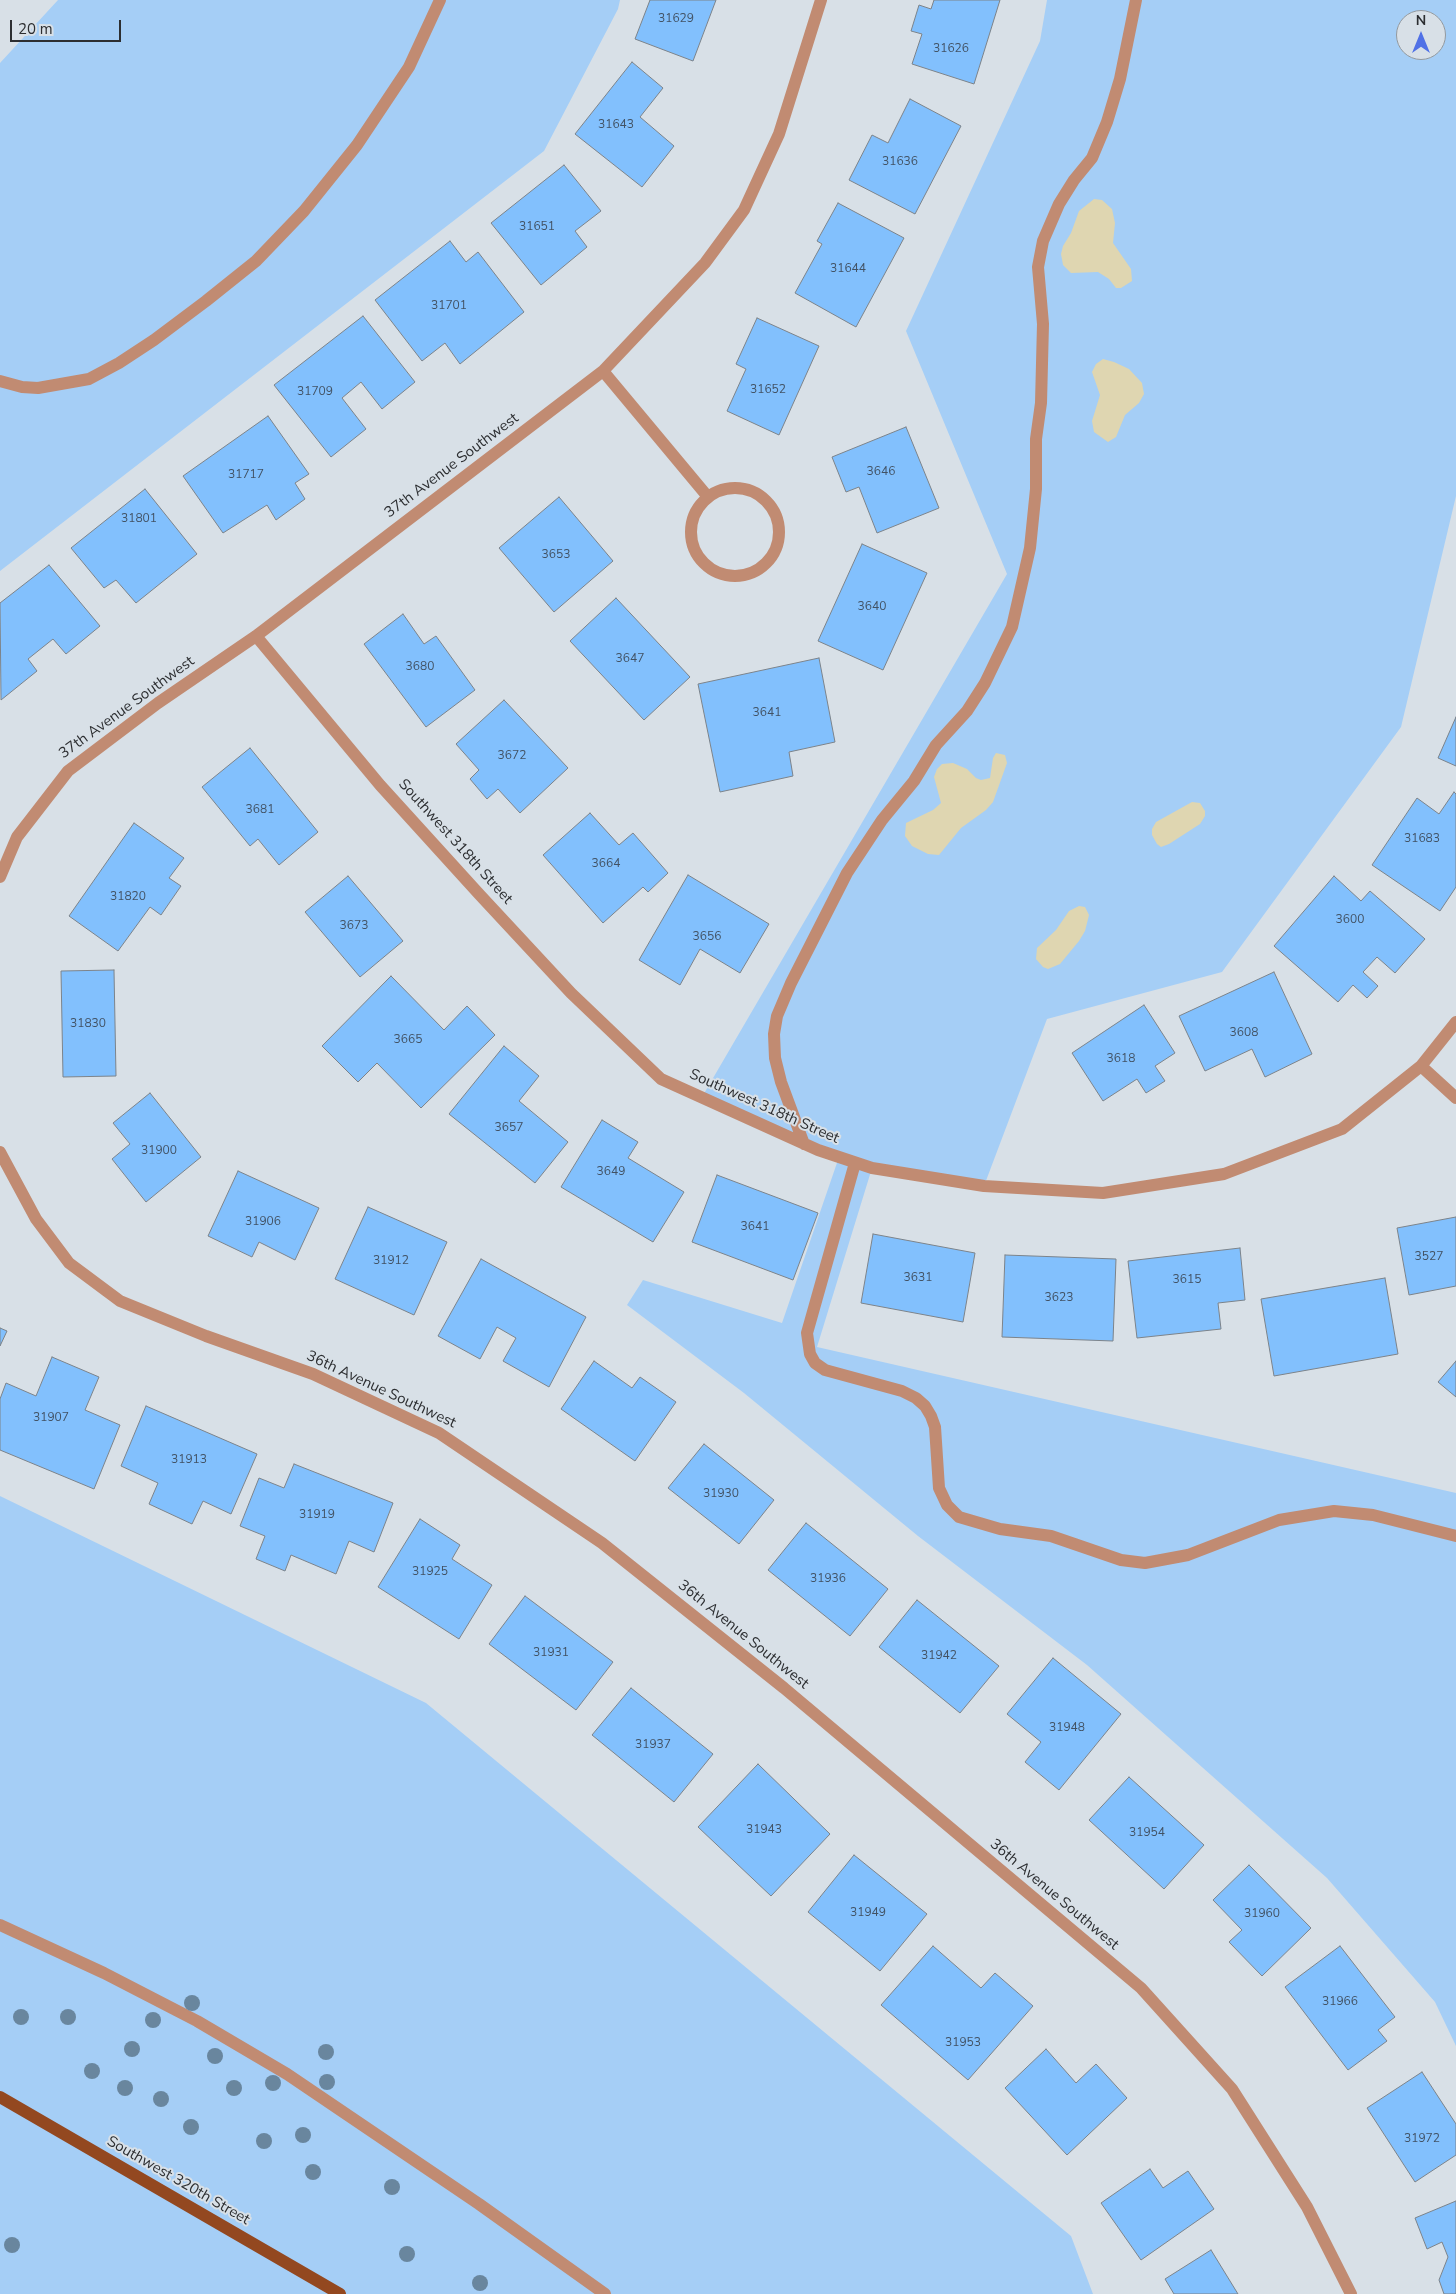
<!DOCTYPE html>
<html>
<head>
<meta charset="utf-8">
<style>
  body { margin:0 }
  #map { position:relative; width:1456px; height:2294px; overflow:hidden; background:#d8e0e7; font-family:"Nunito Sans",sans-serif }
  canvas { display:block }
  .north { position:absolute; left:1396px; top:10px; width:50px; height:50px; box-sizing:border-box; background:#d8e0e7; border:1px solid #93999e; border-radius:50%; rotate:0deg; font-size:14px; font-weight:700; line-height:20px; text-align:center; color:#2c2e31 }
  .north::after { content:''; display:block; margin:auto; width:18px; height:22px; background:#5071e6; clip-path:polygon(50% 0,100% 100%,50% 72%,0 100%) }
  .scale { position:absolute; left:10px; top:20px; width:111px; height:22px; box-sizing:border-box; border:2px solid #2c2e31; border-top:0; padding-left:6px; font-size:15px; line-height:18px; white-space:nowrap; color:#2c2e31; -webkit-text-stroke:4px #d8e0e7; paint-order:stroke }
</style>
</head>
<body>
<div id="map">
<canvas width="1456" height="2294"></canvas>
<div class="north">N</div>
<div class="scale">20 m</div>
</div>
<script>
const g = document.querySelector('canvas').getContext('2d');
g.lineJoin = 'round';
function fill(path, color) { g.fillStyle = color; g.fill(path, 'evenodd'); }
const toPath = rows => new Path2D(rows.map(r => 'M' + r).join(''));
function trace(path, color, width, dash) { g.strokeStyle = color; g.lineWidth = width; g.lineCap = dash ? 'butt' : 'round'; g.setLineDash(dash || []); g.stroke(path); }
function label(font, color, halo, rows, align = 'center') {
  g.font = font + ' "Nunito Sans",sans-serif'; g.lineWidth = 4; g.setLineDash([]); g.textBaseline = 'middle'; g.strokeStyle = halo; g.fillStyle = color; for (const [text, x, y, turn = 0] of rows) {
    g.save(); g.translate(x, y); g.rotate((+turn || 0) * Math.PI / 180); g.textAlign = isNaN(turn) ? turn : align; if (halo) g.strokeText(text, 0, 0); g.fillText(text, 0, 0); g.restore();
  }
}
const green = toPath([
  [58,0,620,0,618,9,544,151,0,571,0,63],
  [1047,0,1456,0,1456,496,1401,727,1222,972,1047,1019,984,1186,872,1168,817,1347,1456,1493,1456,2046,1435,2002,1327,1878,1087,1665,918,1536,744,1393,627,1305,643,1280,782,1323,839,1157,702,1097,1007,574,906,331,1040,41],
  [1406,20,1436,20,1436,50,1406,50],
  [0,1496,426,1703,1071,2236,1093,2294,0,2294]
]);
const sand = toPath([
  [1094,199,1102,200,1112,209,1115,223,1113,243,1131,269,1132,281,1121,288,1116,288,1109,279,1098,272,1071,273,1063,265,1061,254,1063,246,1071,233,1079,211],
  [1103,359,1114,362,1129,369,1142,383,1144,394,1139,403,1125,415,1116,437,1108,442,1094,432,1092,421,1100,395,1092,372,1096,364],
  [996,753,1005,755,1007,763,993,802,986,810,961,828,939,855,928,854,912,846,905,836,906,823,933,810,941,803,934,777,937,769,942,764,953,763,967,769,976,778,981,780,990,778,993,758],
  [1192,802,1200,803,1205,811,1205,816,1200,824,1169,844,1161,847,1157,844,1152,835,1152,829,1156,822],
  [1079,906,1085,907,1089,915,1085,931,1079,941,1060,964,1048,969,1043,967,1036,959,1037,948,1056,930,1069,911]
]);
const building = toPath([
  [650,0,716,0,693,61,635,39,650,0],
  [934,0,1000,0,974,84,912,64,922,34,911,31,919,5,931,9,934,0],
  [632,62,663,88,640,117,674,146,642,187,575,134,632,62],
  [910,99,961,126,915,214,849,180,872,135,888,143,910,99],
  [564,165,601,211,575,231,587,247,541,285,491,223,564,165],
  [838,203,904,238,856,327,795,293,822,244,817,241,838,203],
  [450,241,466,262,478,252,524,312,460,364,445,343,422,361,375,300,450,241],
  [363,316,415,382,382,409,361,382,342,398,366,429,331,457,274,385,363,316],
  [757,318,819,346,779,435,727,411,746,369,736,364,757,318],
  [268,416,309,474,295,483,305,499,276,520,267,505,223,533,183,476,268,416],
  [906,427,939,508,877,533,859,487,846,492,832,457,906,427],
  [145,489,197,554,136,603,116,580,104,588,71,548,145,489],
  [559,497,613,561,554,612,499,548,559,497],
  [862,544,927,573,883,670,818,641,862,544],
  [49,565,100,626,66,654,53,639,28,659,37,671,1,700,0,603,49,565],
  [616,598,690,677,644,720,570,641,616,598],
  [403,614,424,644,436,636,475,690,426,727,364,644,403,614],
  [819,658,835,742,789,752,793,776,720,792,698,684,819,658],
  [504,700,568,768,520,813,498,789,487,799,470,779,479,770,456,744,504,700],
  [1456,717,1456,766,1438,758,1456,717],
  [250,748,318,832,279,865,258,839,250,846,202,787,250,748],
  [1454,792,1456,794,1456,887,1440,911,1372,865,1417,798,1439,814,1454,792],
  [590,813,619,845,633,833,668,873,648,892,643,887,603,923,543,855,590,813],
  [134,823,184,858,169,878,181,886,161,915,150,907,118,951,69,916,134,823],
  [688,875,769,924,740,973,700,949,680,985,639,960,688,875],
  [348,876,403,941,360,977,305,912,348,876],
  [1334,876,1361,901,1370,891,1425,939,1395,973,1377,957,1363,972,1378,986,1367,998,1353,985,1338,1002,1274,946,1334,876],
  [114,970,116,1076,63,1077,61,971,114,970],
  [1274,972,1312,1054,1265,1077,1252,1049,1205,1071,1179,1016,1274,972],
  [391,976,444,1030,467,1006,495,1035,421,1108,377,1063,358,1082,322,1046,391,976],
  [1144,1005,1175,1053,1155,1066,1165,1081,1146,1093,1137,1079,1103,1101,1072,1053,1144,1005],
  [504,1046,539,1076,519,1101,568,1142,535,1183,449,1114,504,1046],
  [150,1093,201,1157,146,1202,112,1159,130,1144,113,1123,150,1093],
  [602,1120,638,1142,628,1158,684,1192,653,1242,561,1187,602,1120],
  [238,1171,319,1208,295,1260,259,1242,252,1257,208,1236,238,1171],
  [717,1175,818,1213,793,1280,692,1242,717,1175],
  [368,1207,447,1242,414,1315,335,1279,368,1207],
  [1456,1217,1456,1286,1409,1295,1397,1228,1456,1217],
  [873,1234,975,1253,963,1322,861,1303,873,1234],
  [1240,1248,1245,1300,1218,1303,1221,1329,1137,1338,1128,1261,1240,1248],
  [1005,1255,1116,1259,1113,1341,1002,1337,1005,1255],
  [481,1259,586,1317,549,1387,503,1361,516,1338,497,1327,480,1359,438,1336,481,1259],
  [1385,1278,1398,1354,1274,1376,1261,1299,1385,1278],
  [0,1328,7,1331,0,1346,0,1328],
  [52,1357,99,1377,85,1410,120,1425,94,1489,0,1450,0,1399,6,1383,36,1396,52,1357],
  [594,1361,632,1388,640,1377,676,1402,635,1461,561,1409,594,1361],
  [1456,1361,1456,1397,1438,1382,1456,1361],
  [146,1406,257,1454,231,1514,203,1501,192,1524,149,1504,158,1483,121,1466,146,1406],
  [704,1444,774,1500,739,1544,668,1488,704,1444],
  [294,1464,393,1503,374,1552,349,1541,336,1574,291,1555,285,1571,256,1559,265,1536,240,1526,259,1478,284,1488,294,1464],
  [420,1519,460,1545,452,1559,492,1585,459,1639,378,1587,420,1519],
  [806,1523,888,1589,850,1636,768,1570,806,1523],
  [525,1596,613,1662,576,1710,489,1644,525,1596],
  [917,1600,999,1666,960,1713,879,1647,917,1600],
  [1053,1658,1121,1714,1059,1790,1025,1762,1041,1742,1007,1714,1053,1658],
  [631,1688,713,1754,674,1802,592,1735,631,1688],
  [758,1764,830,1834,771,1896,698,1827,758,1764],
  [1129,1777,1204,1845,1164,1889,1089,1820,1129,1777],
  [854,1855,927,1914,880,1971,808,1912,854,1855],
  [1249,1865,1311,1928,1262,1976,1229,1942,1242,1930,1213,1900,1249,1865],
  [933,1946,981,1988,995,1973,1033,2006,968,2080,881,2005,933,1946],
  [1340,1946,1395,2017,1378,2030,1387,2041,1348,2070,1285,1987,1340,1946],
  [1046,2049,1076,2083,1096,2064,1127,2098,1067,2155,1005,2088,1046,2049],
  [1422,2072,1456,2124,1456,2155,1415,2182,1367,2108,1422,2072],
  [1150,2169,1163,2188,1188,2171,1214,2209,1141,2260,1101,2203,1150,2169],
  [1456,2201,1456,2294,1444,2294,1439,2280,1448,2257,1442,2242,1427,2249,1415,2218,1456,2201],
  [1211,2250,1238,2294,1174,2294,1165,2279,1211,2250]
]);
const minor = toPath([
  [603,371,708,497],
  [0,381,22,387,38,388,89,379,119,363,154,340,206,301,256,261,304,211,357,145,409,67,440,0],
  '691 532a44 44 0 1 1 88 0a44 44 0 1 1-88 0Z',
  [256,636,380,785,479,894,571,993,661,1079,818,1150,872,1168,984,1186,1103,1193,1224,1174,1342,1129,1421,1066,1456,1022],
  [0,877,17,837,68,771,158,703,256,636,603,371,705,263,744,210,779,134,821,0],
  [1421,1066,1456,1098],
  [804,1144,781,1082,775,1058,774,1034,777,1016,791,983,847,873,882,820,914,781,936,745,967,711,985,683,1012,627,1030,548,1036,489,1036,439,1041,403,1043,324,1038,267,1043,241,1059,204,1074,180,1092,158,1107,122,1120,79,1136,0],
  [0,1152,36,1219,69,1263,120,1301,206,1336,313,1374,439,1433,602,1543,784,1688,1141,1988,1232,2089,1307,2207,1351,2294],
  [855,1163,807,1333,810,1354,815,1363,825,1370,902,1391,916,1398,925,1406,931,1416,935,1427,939,1488,947,1505,959,1517,1000,1529,1051,1536,1121,1560,1145,1563,1188,1555,1279,1520,1334,1511,1373,1515,1456,1536],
  [0,1925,104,1973,197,2021,287,2074,479,2204,605,2294]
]);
const major = toPath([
  [0,2097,340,2294]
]);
const trees = [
  [192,2003],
  [21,2017],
  [68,2017],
  [153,2020],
  [132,2049],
  [326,2052],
  [215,2056],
  [92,2071],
  [327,2082],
  [273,2083],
  [125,2088],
  [234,2088],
  [161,2099],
  [191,2127],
  [303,2135],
  [264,2141],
  [313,2172],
  [392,2187],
  [12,2245],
  [407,2254],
  [480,2283]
];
const numberNames = [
  ["31629",676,19],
  ["31626",951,49],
  ["31643",616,125],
  ["31636",900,162],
  ["31651",537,227],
  ["31644",848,269],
  ["31701",449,306],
  ["31652",768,390],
  ["31709",315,392],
  ["3646",881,472],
  ["31717",246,475],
  ["31801",139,519],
  ["3653",556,555],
  ["3640",872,607],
  ["3647",630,659],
  ["3680",420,667],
  ["3641",767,713],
  ["3672",512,756],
  ["3681",260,810],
  ["31683",1422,839],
  ["3664",606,864],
  ["31820",128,897],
  ["3600",1350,920],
  ["3673",354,926],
  ["3656",707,937],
  ["31830",88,1024],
  ["3608",1244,1033],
  ["3665",408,1040],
  ["3618",1121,1059],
  ["3657",509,1128],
  ["31900",159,1151],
  ["3649",611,1172],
  ["31906",263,1222],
  ["3641",755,1227],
  ["3527",1429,1257],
  ["31912",391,1261],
  ["3631",918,1278],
  ["3615",1187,1280],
  ["3623",1059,1298],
  ["31907",51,1418],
  ["31913",189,1460],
  ["31930",721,1494],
  ["31919",317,1515],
  ["31925",430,1572],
  ["31936",828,1579],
  ["31931",551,1653],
  ["31942",939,1656],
  ["31948",1067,1728],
  ["31937",653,1745],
  ["31943",764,1830],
  ["31954",1147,1833],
  ["31949",868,1913],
  ["31960",1262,1914],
  ["31966",1340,2002],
  ["31953",963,2043],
  ["31972",1422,2139]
];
const streetNames = [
  ["37th Avenue Southwest",452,466,-37],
  ["37th Avenue Southwest",127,708,-36],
  ["Southwest 318th Street",455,842,48],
  ["Southwest 318th Street",764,1107,24],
  ["36th Avenue Southwest",381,1390,25],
  ["36th Avenue Southwest",743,1635,39],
  ["36th Avenue Southwest",1054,1895,40],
  ["Southwest 320th Street",178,2181,30]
];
fill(green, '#a5cef6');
fill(sand, '#dfd6b1');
fill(building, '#82c0fd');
trace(building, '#7c838a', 1);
trace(minor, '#c18b72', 12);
trace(major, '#934820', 12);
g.fillStyle = '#69869e';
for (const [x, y] of trees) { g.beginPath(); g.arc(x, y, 8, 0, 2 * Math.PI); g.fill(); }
label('12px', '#425264', null, numberNames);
label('15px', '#2c2e31', '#d8e0e7', streetNames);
</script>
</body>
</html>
